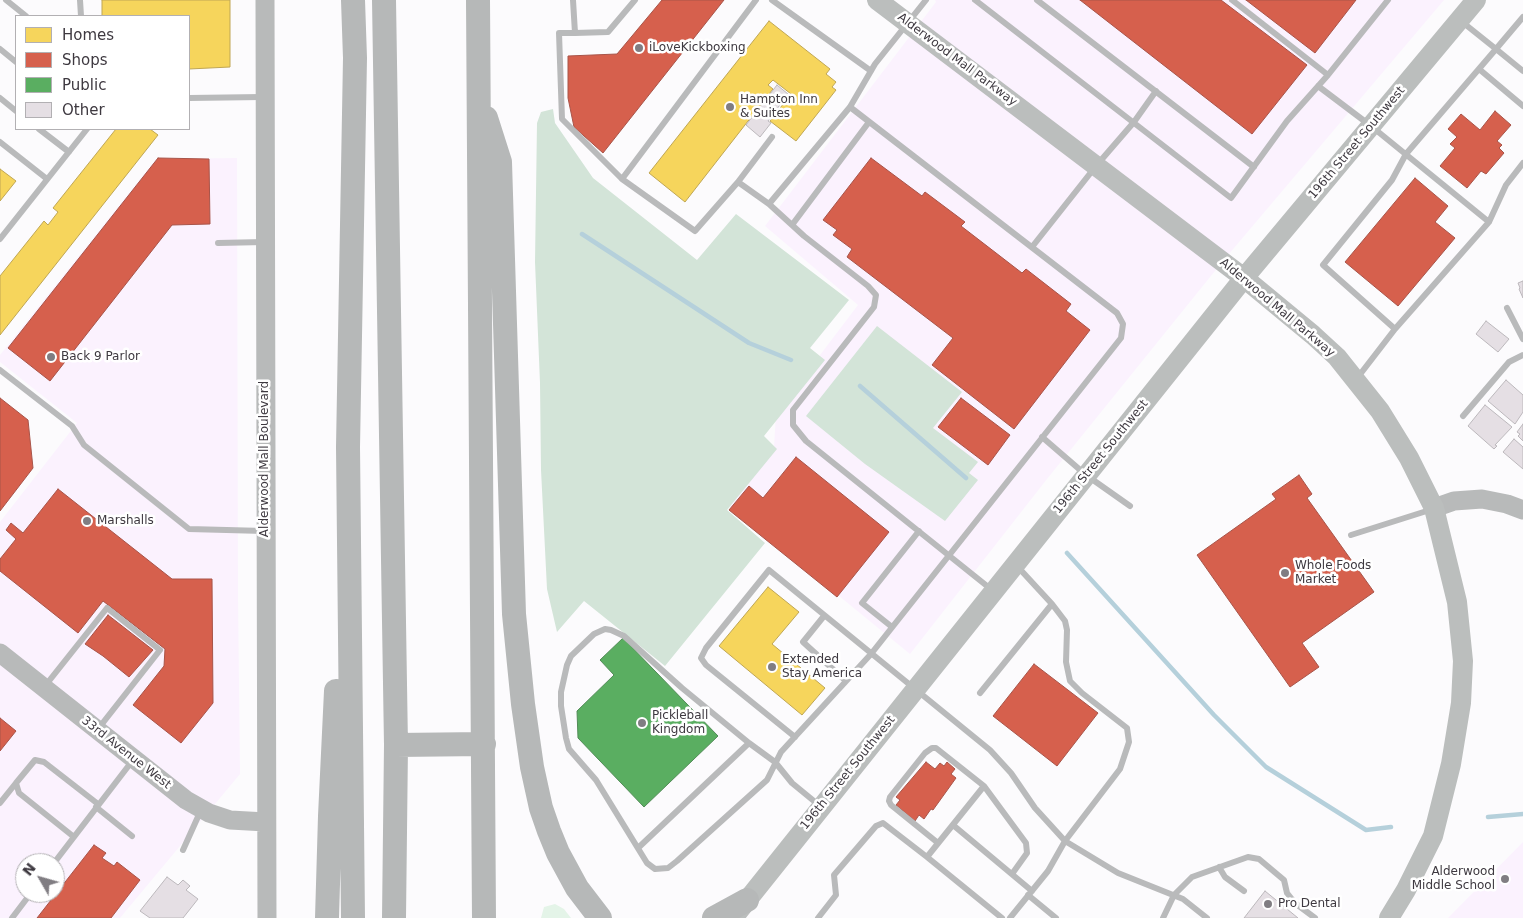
<!DOCTYPE html>
<html>
<head>
<meta charset="utf-8">
<style>
  body { margin:0 }
  #map { position:relative; width:1523px; height:918px; overflow:hidden; background:#fcfbfd; font-family:"DejaVu Sans",sans-serif }
  canvas { display:block }
  .legend { position:absolute; left:15px; top:15px; width:175px; height:115px; box-sizing:border-box; background:#fff; border:1px solid #b2b0b3; margin:0; padding:6px 9px; list-style:none; font-size:15px; color:#3e3940 }
  .legend li { display:flex; align-items:center; gap:10px; height:25px }
  .legend b { width:25px; border:1px solid #b2b0b3 }
  .north { position:absolute; left:15px; top:853px; width:50px; height:50px; box-sizing:border-box; background:#fff; border:1px solid #b2b0b3; border-radius:50%; rotate:308deg; font-size:14px; font-weight:700; line-height:20px; text-align:center; color:#3e3940 }
  .north::after { content:''; display:block; margin:auto; width:18px; height:22px; background:#807d82; clip-path:polygon(50% 0,100% 100%,50% 72%,0 100%) }
</style>
</head>
<body>
<div id="map">
<canvas width="1523" height="918"></canvas>
<ul class="legend">
<li><b style="height:14px;background:#f6d55c"></b>Homes</li>
<li><b style="height:14px;background:#d6604d"></b>Shops</li>
<li><b style="height:14px;background:#5aae61"></b>Public</li>
<li><b style="height:14px;background:#e5dfe4"></b>Other</li>
</ul>
<div class="north">N</div>
</div>
<script>
const g = document.querySelector('canvas').getContext('2d');
g.lineJoin = 'round';
function fill(path, color) { g.fillStyle = color; g.fill(path, 'evenodd'); }
const toPath = rows => new Path2D(rows.map(r => 'M' + r).join(''));
function trace(path, color, width, dash) { g.strokeStyle = color; g.lineWidth = width; g.lineCap = dash ? 'butt' : 'round'; g.setLineDash(dash || []); g.stroke(path); }
function label(font, color, halo, rows, align = 'center') {
  g.font = font + ' "DejaVu Sans",sans-serif'; g.lineWidth = 5; g.setLineDash([]); g.textBaseline = 'middle'; g.strokeStyle = halo; g.fillStyle = color; for (const [text, x, y, turn = 0] of rows) {
    g.save(); g.translate(x, y); g.rotate((+turn || 0) * Math.PI / 180); g.textAlign = isNaN(turn) ? turn : align; if (halo) g.strokeText(text, 0, 0); g.fillText(text, 0, 0); g.restore();
  }
}
const built = toPath([
  [935,0,1444,0,1223,261,1047,479,910,654,729,506,774,448,776,413,858,305,765,226,936,2],
  [237,158,238,596,240,774,120,918,0,918,0,522,77,423,0,362,0,355,156,159],
  [25,863,55,863,55,893,25,893],
  [1523,842,1523,918,1448,918,1450,916]
]);
const green = toPath([
  [555,904,564,909,571,918,541,918,544,907]
]);
const forest = toPath([
  [553,109,555,123,593,178,697,260,736,214,849,300,810,348,825,360,764,436,777,449,727,510,765,543,665,666,584,601,557,632,547,589,541,470,540,383,535,262,537,123,541,112],
  [877,326,962,392,933,428,978,462,969,473,978,480,945,521,865,464,806,416]
]);
const homes = toPath([
  [102,0,230,0,230,67,189,69,189,16,102,16,102,0],
  [769,21,830,69,826,74,836,82,832,87,836,90,796,141,770,121,791,94,773,80,768,85,773,89,685,202,649,173,769,21],
  [116,129,150,129,158,135,0,335,0,276,44,221,48,225,58,212,53,208,116,129],
  [0,169,16,181,0,201,0,169],
  [768,587,799,612,772,644,825,688,802,715,719,646,768,587]
]);
const shops = toPath([
  [662,0,724,0,603,153,574,127,568,98,568,56,617,54,662,0],
  [1080,0,1221,0,1307,65,1252,134,1080,0],
  [1246,0,1356,0,1315,53,1246,0],
  [1495,111,1511,125,1497,141,1502,145,1499,148,1504,153,1486,174,1481,171,1467,188,1440,166,1455,148,1450,144,1457,137,1448,129,1461,114,1480,130,1495,111],
  [158,158,209,159,210,224,172,225,50,381,8,348,158,158],
  [871,158,922,196,925,192,965,222,961,226,1022,273,1026,269,1071,304,1066,311,1090,330,1014,429,932,365,953,338,847,257,852,249,833,235,837,230,823,220,871,158],
  [1415,178,1448,206,1435,222,1455,238,1398,306,1345,262,1415,178],
  [0,398,28,420,33,468,0,511,0,398],
  [961,398,1010,435,988,465,938,427,961,398],
  [796,457,889,532,837,597,729,510,749,486,763,498,796,457],
  [1299,475,1312,494,1307,498,1374,592,1302,643,1319,667,1290,687,1197,555,1276,499,1272,494,1299,475],
  [58,489,172,579,212,579,213,703,181,743,133,705,164,666,165,649,103,601,78,633,0,571,0,559,16,539,6,530,11,523,23,533,58,489],
  [108,615,153,650,129,677,103,656,85,644,108,615],
  [1034,664,1098,713,1057,766,993,716,1034,664],
  [0,718,16,731,0,751,0,718],
  [926,762,935,769,940,763,944,766,947,762,955,769,951,774,956,778,933,810,931,809,924,819,919,815,915,821,896,805,900,800,896,797,926,762],
  [94,845,106,853,102,858,114,866,117,862,140,880,111,918,37,918,94,845]
]);
const public = toPath([
  [623,638,718,736,644,807,578,738,577,711,614,675,600,660,623,638]
]);
const stream = toPath([
  [582,234,749,343,791,360],
  [860,386,966,478],
  [1067,553,1214,715,1266,767,1366,830,1391,827],
  [1488,817,1523,814]
]);
const building = toPath([
  [777,85,788,94,768,121,771,123,760,137,746,125,777,85],
  [1523,281,1523,298,1519,289,1520,288,1518,283,1523,281],
  [1486,321,1509,339,1498,352,1476,334,1486,321],
  [1506,380,1523,395,1523,412,1515,424,1488,401,1506,380],
  [1485,405,1512,427,1495,445,1497,446,1494,449,1468,426,1485,405],
  [1523,424,1523,441,1518,436,1520,434,1517,432,1523,424],
  [1514,439,1523,447,1523,469,1503,452,1514,439],
  [167,877,178,885,183,880,190,886,186,890,198,899,183,918,150,918,140,911,167,877],
  [1265,891,1298,918,1244,918,1265,891]
]);
const lane = toPath([
  [6,0,26,16],
  [80,0,81,16],
  [573,0,575,33,608,32,635,0],
  [772,0,871,71],
  [975,0,1231,198,1287,121,1328,75,1388,0],
  [1037,0,1254,167],
  [1232,0,1328,75],
  [1461,21,1496,49,1523,17],
  [575,33,559,33,562,119,622,179,756,0],
  [0,49,16,62],
  [1479,69,1523,106],
  [1318,86,1371,126,1489,222,1395,329,1358,377],
  [0,98,16,111],
  [189,98,262,97],
  [39,129,69,152],
  [0,142,47,179],
  [622,179,695,231,738,182,769,204,804,236,868,286,876,295,874,307,793,410,793,425,806,441,992,590],
  [738,182,772,137],
  [769,204,850,107,875,64,926,0],
  [1489,222,1506,185,1523,163],
  [792,225,869,122],
  [0,239,87,129],
  [218,243,264,242],
  [1032,247,1096,166,1134,122,1156,91],
  [1507,308,1523,339],
  [1395,329,1323,265,1392,180,1406,154,1496,49,1523,71],
  [0,370,72,426,84,445,189,529,264,531],
  [1463,416,1509,362,1523,355],
  [1042,437,1086,475,1130,506],
  [1351,535,1433,509],
  [824,616,803,642,846,681],
  [892,627,862,603,919,531],
  [45,686,107,608,160,650,98,729],
  [980,693,1052,604],
  [795,737,706,665,701,658,706,648,769,570,990,750,1011,773,1035,808,1065,841,1118,873,1183,899,1207,918],
  [749,743,682,688,624,636,611,630,605,629,594,634,571,656,567,665,561,692,561,706,566,738,569,749,596,780,647,863,655,869,668,868,677,861,767,780,781,752,871,654,1121,338,1123,324,1117,313,850,107],
  [984,786,927,857,1002,918],
  [0,803,16,783],
  [96,807,132,836],
  [953,825,1032,891],
  [74,837,19,793,16,783,35,760,44,762,98,804],
  [938,843,891,805,889,801,890,797,925,753,932,748,936,748,984,786,1026,843,1027,853,1012,874],
  [638,848,749,743,775,762,792,783,820,806],
  [183,850,201,810],
  [54,863,133,760],
  [1219,867,1225,877,1244,891],
  [1028,895,1056,918],
  [12,918,31,893],
  [818,918,836,895,834,875,876,826,883,823,927,857],
  [1010,918,1048,871,1065,841,1120,769,1129,742,1127,728,1082,693,1070,681,1066,662,1067,630,1065,621,1052,604,1017,566],
  [1163,918,1174,895,1192,877,1248,857,1259,859,1284,880,1287,893,1295,903,1315,918]
]);
const secondary = toPath([
  [265,0,267,918],
  [1434,508,1454,501,1482,499,1507,504,1523,510],
  [0,653,186,800,209,813,230,820,266,822]
]);
const primary = toPath([
  [877,0,1244,278,1313,335,1337,357,1380,411,1409,458,1434,508,1457,602,1463,661,1461,703,1451,764,1433,836,1406,890,1389,918],
  [737,913,1244,278,1476,0]
]);
const highway = toPath([
  [384,0,396,745,394,918],
  [478,0,484,918],
  [486,118,500,162,514,614,523,704,532,767,541,808,549,831,558,853,577,888,600,918],
  [396,745,484,744],
  [327,918,330,816,336,691],
  [353,918,348,447,355,58,353,0],
  [714,918,747,900]
]);
const markers = [
  [639,48,5,"#807d82"],
  [730,107,5,"#807d82"],
  [51,357,5,"#807d82"],
  [87,521,5,"#807d82"],
  [1285,573,5,"#807d82"],
  [772,667,5,"#807d82"],
  [642,723,5,"#807d82"],
  [1505,879,5,"#807d82"],
  [1268,904,5,"#807d82"]
];
const poiNames = [
  ["iLoveKickboxing",649,48],
  ["Hampton Inn",740,100],
  ["& Suites",740,114],
  ["Back 9 Parlor",61,357],
  ["Marshalls",97,521],
  ["Whole Foods",1295,566],
  ["Market",1295,580],
  ["Extended",782,660],
  ["Stay America",782,674],
  ["Pickleball",652,716],
  ["Kingdom",652,730],
  ["Alderwood",1495,872,"right"],
  ["Middle School",1495,886,"right"],
  ["Pro Dental",1278,904]
];
const streetNames = [
  ["Alderwood Mall Parkway",957,60,37],
  ["196th Street Southwest",1357,143,-50],
  ["Alderwood Mall Parkway",1277,308,40],
  ["196th Street Southwest",1101,457,-51],
  ["Alderwood Mall Boulevard",265,459,-90],
  ["33rd Avenue West",126,753,38],
  ["196th Street Southwest",848,773,-51]
];
fill(built, '#fbf2fe');
fill(green, '#e4f4e8');
fill(forest, '#d3e4d8');
fill(homes, '#f6d55c');
trace(homes, '#bfa654', 1);
fill(shops, '#d6604d');
trace(shops, '#a85449', 1);
fill(public, '#5aae61');
trace(public, '#528b57', 1);
trace(stream, '#b5d0db', 4.5);
fill(building, '#e5dfe4');
trace(building, '#bcb8bc', 1);
trace(lane, '#b9babb', 6);
trace(secondary, '#b8baba', 19);
trace(primary, '#bbbebd', 20);
trace(highway, '#b6b8b8', 24);
for (const [x, y, r, color] of markers) { const dot = new Path2D(); dot.arc(x, y, r, 0, 2 * Math.PI); g.fillStyle = color; g.fill(dot); trace(dot, '#fff', 2); }
label('12px', '#3e3940', '#fff', poiNames, 'left');
label('12px', '#3e3940', '#fff', streetNames);
</script>
</body>
</html>
